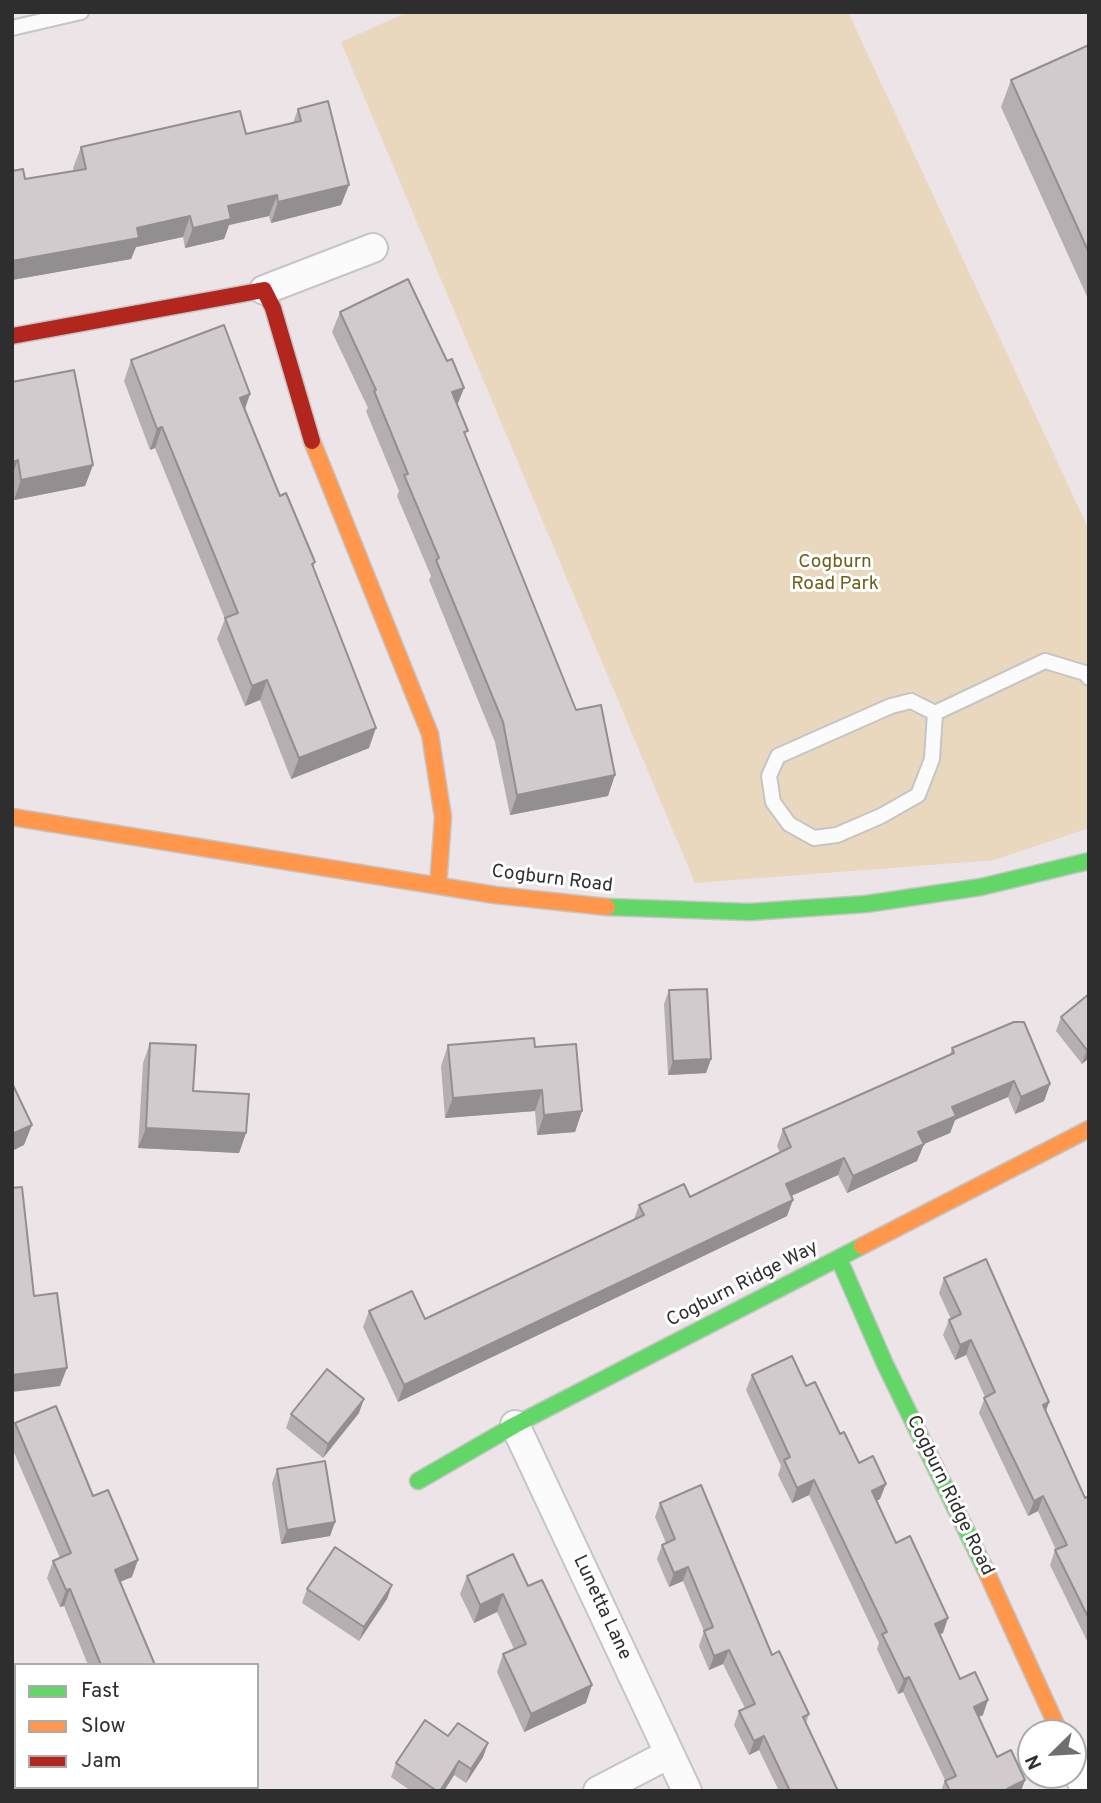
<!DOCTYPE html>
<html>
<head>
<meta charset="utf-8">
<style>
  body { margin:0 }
  #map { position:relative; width:1101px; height:1803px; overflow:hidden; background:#ece4e7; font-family:Overpass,sans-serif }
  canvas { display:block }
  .frame { position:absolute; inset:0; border:14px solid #2e2e2e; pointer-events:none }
  .legend { position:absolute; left:14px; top:1663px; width:245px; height:126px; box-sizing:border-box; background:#fff; border:2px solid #ababab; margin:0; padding:9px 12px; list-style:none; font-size:21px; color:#2e2e2e }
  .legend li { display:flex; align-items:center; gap:14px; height:35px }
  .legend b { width:35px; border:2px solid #ababab }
  .north { position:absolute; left:1017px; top:1719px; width:70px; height:70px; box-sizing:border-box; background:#fff; border:2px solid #ababab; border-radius:50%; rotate:246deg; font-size:19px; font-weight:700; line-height:28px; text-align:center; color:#2e2e2e }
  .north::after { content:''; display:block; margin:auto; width:24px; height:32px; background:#706e6f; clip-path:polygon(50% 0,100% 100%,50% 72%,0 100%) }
</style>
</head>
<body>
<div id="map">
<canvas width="1101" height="1803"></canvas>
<div class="frame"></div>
<ul class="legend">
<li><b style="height:9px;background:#63d668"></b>Fast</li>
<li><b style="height:9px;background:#ff974d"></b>Slow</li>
<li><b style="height:9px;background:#b3261e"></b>Jam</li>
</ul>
<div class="north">N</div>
</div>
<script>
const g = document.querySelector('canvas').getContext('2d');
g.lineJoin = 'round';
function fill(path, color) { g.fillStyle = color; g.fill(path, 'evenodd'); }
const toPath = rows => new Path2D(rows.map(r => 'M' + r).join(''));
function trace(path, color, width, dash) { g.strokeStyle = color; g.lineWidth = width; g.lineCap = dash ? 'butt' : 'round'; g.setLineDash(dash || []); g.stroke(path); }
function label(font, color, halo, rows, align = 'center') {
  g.font = font + ' Overpass,sans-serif'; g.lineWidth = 6; g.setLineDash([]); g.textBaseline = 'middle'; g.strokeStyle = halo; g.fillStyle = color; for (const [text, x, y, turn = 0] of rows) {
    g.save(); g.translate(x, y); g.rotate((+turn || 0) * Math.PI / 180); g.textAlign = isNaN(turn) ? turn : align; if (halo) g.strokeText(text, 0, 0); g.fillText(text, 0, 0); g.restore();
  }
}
const green = toPath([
  [408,12,848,12,1089,530,1089,828,995,860,695,883,341,42]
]);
const lane = toPath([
  [12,28,81,12],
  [911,701,935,713,932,759,918,795,881,816,837,835,814,838,789,824,773,802,769,776,778,756,891,706,911,701],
  [935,713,1045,661,1085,673,1089,678]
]);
const street = toPath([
  [264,290,373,248],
  [515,1425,687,1791],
  [12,1679,16,1688],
  [1073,1762,1086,1791],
  [59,1787,61,1791],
  [12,1790,19,1787],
  [598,1791,669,1754]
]);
const fast = toPath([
  [607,907,750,912,866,904,981,887,1089,861],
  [839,1259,885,1364,986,1571],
  [418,1481,515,1425,862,1246]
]);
const slow = toPath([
  [312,441,430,734,443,817,438,886],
  [12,817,495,895,607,907],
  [862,1246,1089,1129],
  [986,1571,1060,1733]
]);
const jam = toPath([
  [12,336,264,290,273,308,312,441]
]);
const wall = toPath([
  [1089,45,1089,301,1001,107,1011,80],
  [298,109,341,205,271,223,269,216,229,225,224,239,185,248,183,237,136,247,131,259,12,280,12,171,25,179,74,171,73,168,81,147,246,134,293,123],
  [340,312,447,361,464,388,457,405,466,436,608,796,510,815,495,742,429,580,431,576,397,496,399,491,366,411,368,408,332,332],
  [131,360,245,409,280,496,315,562,313,568,369,748,291,779,260,700,245,706,217,639,225,619,155,448,150,450,124,381],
  [12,382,93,465,85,486,14,500,12,492],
  [669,990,711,1059,706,1073,668,1075,664,1004],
  [1089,994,1089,1058,1082,1064,1056,1031,1061,1017],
  [150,1043,193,1091,246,1133,239,1153,138,1148,143,1063],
  [448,1045,535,1047,582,1111,575,1132,537,1135,535,1111,445,1118,441,1066],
  [952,1048,1050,1084,1044,1101,1015,1114,1008,1097,955,1120,950,1133,924,1144,917,1161,847,1193,838,1175,791,1196,787,1216,398,1402,363,1327,369,1311,425,1319,634,1219,639,1205,690,1197,780,1153,777,1146,783,1129,950,1055],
  [944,1278,1046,1412,1085,1498,1089,1496,1089,1645,1050,1565,1055,1550,1056,1550,1038,1511,1028,1516,979,1413,985,1397,966,1355,955,1360,943,1335,949,1320,951,1319,939,1293],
  [752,1375,806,1386,840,1434,880,1499,876,1501,896,1543,943,1633,940,1634,960,1679,983,1715,979,1717,997,1757,1025,1780,1021,1791,941,1791,945,1780,903,1692,898,1694,877,1649,879,1643,809,1495,792,1503,778,1475,781,1466,746,1390],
  [359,1413,323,1458,286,1428,291,1414],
  [15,1423,93,1496,132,1577,120,1582,155,1665,88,1665,64,1606,60,1607,47,1578,53,1561,60,1558,12,1448,12,1430],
  [277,1469,335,1522,330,1536,281,1544,272,1483],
  [660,1503,772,1655,809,1714,806,1723,838,1791,779,1791,759,1750,749,1755,734,1725,739,1711,745,1708,723,1664,709,1670,699,1646,704,1631,683,1581,669,1587,657,1559,662,1545,666,1543,655,1517],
  [467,1576,528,1586,586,1703,524,1732,497,1672,503,1654,514,1649,497,1612,474,1623,460,1594],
  [392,1585,387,1599,359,1641,302,1603,307,1589],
  [448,1736,488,1743,483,1757,466,1783,454,1775,444,1791,411,1791,391,1777,396,1763],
  [154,1787,216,1787,217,1791,156,1791]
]);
const shadedWall = toPath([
  [349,185,341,205,271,223,278,202],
  [277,195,269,216,229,225,224,239,185,248,193,228,228,206],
  [190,216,183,237,136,247,131,259,12,280,12,261,137,228],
  [464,388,456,408,452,392],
  [250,394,243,415,240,398],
  [162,427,155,448,150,450,157,429],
  [18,460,12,475,12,462],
  [93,465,85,486,14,500,21,480],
  [267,680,260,700,245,706,252,686],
  [376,728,369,748,291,779,299,758],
  [615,775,608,796,510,815,517,795],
  [1089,1048,1089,1058,1082,1064,1087,1050],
  [711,1059,706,1073,668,1075,673,1061],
  [1014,1081,1008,1097,955,1120,950,1133,912,1149,918,1132,952,1107],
  [1050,1084,1044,1101,1015,1114,1021,1097],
  [542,1090,535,1111,445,1118,453,1098],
  [582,1111,575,1132,537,1135,544,1115],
  [32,1125,24,1145,12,1151,12,1134],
  [146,1128,246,1133,239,1153,138,1148],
  [924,1144,917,1161,847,1193,853,1176],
  [844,1158,838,1175,780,1201,786,1184],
  [793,1200,787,1216,398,1402,404,1385],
  [971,1340,966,1355,955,1360,960,1345],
  [67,1368,60,1386,12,1392,12,1375],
  [364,1399,359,1413,323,1458,328,1444],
  [1049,1402,1044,1417,1043,1405],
  [814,1480,809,1495,792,1503,797,1488],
  [886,1484,880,1499,866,1506,872,1491],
  [1043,1496,1038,1511,1028,1516,1034,1501],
  [335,1522,330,1536,281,1544,287,1530],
  [138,1560,132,1577,109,1586,115,1570],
  [688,1567,683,1581,669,1587,674,1573],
  [392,1585,387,1599,359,1641,364,1627],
  [70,1589,64,1606,60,1607,66,1590],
  [503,1594,497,1612,474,1623,480,1605],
  [948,1618,943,1633,930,1639,935,1624],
  [729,1650,723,1664,709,1670,714,1656],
  [909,1677,903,1692,898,1694,904,1679],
  [592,1685,586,1703,524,1732,531,1714],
  [988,1700,983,1715,968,1722,974,1707],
  [764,1736,759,1750,749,1755,754,1741],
  [488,1743,483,1757,466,1783,471,1769],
  [459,1761,454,1775,444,1791,440,1791],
  [1025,1780,1021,1791,1006,1791,1007,1789]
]);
const building = toPath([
  [1089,45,1089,253,1011,80,1089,45],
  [328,101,349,185,278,202,277,195,228,206,231,219,193,228,190,216,137,228,139,238,12,261,12,171,23,169,25,179,86,169,81,147,240,111,246,134,301,121,298,109,328,101],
  [408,279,447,361,452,359,464,388,452,392,468,431,464,432,576,710,601,705,615,775,517,795,503,722,436,560,439,558,404,475,408,474,374,391,376,390,340,312,408,279],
  [224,325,250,394,240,398,280,496,286,493,315,562,312,564,376,728,299,758,267,680,252,686,225,618,238,613,162,427,157,429,131,360,224,325],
  [74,370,93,465,21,480,18,460,12,462,12,382,74,370],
  [707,989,711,1059,673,1061,669,990,707,989],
  [1089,994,1089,1048,1087,1050,1061,1017,1089,994],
  [1014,1022,1024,1022,1050,1084,1021,1097,1014,1081,952,1107,956,1116,918,1132,924,1144,853,1176,844,1158,786,1184,793,1200,404,1385,369,1311,412,1291,425,1319,644,1215,639,1205,684,1184,690,1197,791,1147,783,1129,954,1053,952,1048,1014,1022],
  [534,1038,535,1047,576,1044,582,1111,544,1115,542,1090,453,1098,448,1045,534,1038],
  [150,1043,196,1045,193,1091,249,1094,246,1133,146,1128,150,1043],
  [12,1083,32,1125,12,1134,12,1083],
  [22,1187,34,1296,57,1293,67,1368,12,1375,12,1188,22,1187],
  [986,1259,1049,1402,1043,1405,1085,1498,1089,1496,1089,1619,1055,1550,1067,1545,1043,1496,1034,1501,984,1398,995,1392,971,1340,960,1345,949,1320,961,1314,944,1278,986,1259],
  [792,1356,806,1386,815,1382,840,1434,844,1432,859,1463,873,1456,886,1484,872,1491,896,1543,910,1536,948,1618,935,1624,960,1679,975,1672,988,1700,974,1707,997,1757,1011,1750,1025,1780,1007,1789,1008,1791,950,1791,945,1781,956,1776,909,1677,904,1679,882,1634,887,1632,814,1480,797,1488,784,1460,790,1457,752,1375,792,1356],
  [327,1369,364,1399,328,1444,291,1414,327,1369],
  [56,1406,93,1496,108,1490,138,1560,115,1570,155,1665,101,1665,70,1589,66,1590,53,1561,71,1553,15,1423,56,1406],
  [325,1461,335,1522,287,1530,277,1469,325,1461],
  [701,1485,772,1655,779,1651,809,1714,803,1717,838,1791,790,1791,764,1736,754,1741,739,1711,755,1704,729,1650,714,1656,704,1631,713,1627,688,1567,674,1573,662,1545,675,1539,660,1503,701,1485],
  [335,1547,392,1585,364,1627,307,1589,335,1547],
  [513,1554,528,1586,542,1580,592,1685,531,1714,503,1654,526,1644,503,1594,480,1605,467,1576,513,1554],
  [425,1720,448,1736,458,1723,488,1743,471,1769,459,1761,440,1791,437,1791,396,1763,425,1720],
  [168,1787,216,1787,217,1791,169,1791,168,1787]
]);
const parkNames = [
  ["Cogburn",835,563],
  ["Road Park",835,585]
];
const streetNames = [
  ["Cogburn Road",552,880,7],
  ["Cogburn Ridge Way",743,1285,-27],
  ["Cogburn Ridge Road",949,1496,64],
  ["Lunetta Lane",601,1608,65]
];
fill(green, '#e9d8be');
trace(lane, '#c5c5c5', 18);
trace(street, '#c5c5c5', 32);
trace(fast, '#c5c5c5', 19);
trace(slow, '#c5c5c5', 19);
trace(jam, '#c5c5c5', 19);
trace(lane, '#fcfbfb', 14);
trace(street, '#fcfbfb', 28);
trace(fast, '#63d668', 16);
trace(slow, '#ff974d', 16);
trace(jam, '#b3261e', 16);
fill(wall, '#b5afb1');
fill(shadedWall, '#938e90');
fill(building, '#d2cbce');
trace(building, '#938e90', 2);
label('19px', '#6e5f1a', '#fff', parkNames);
label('19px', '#2e2e2e', '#fff', streetNames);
</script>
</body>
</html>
